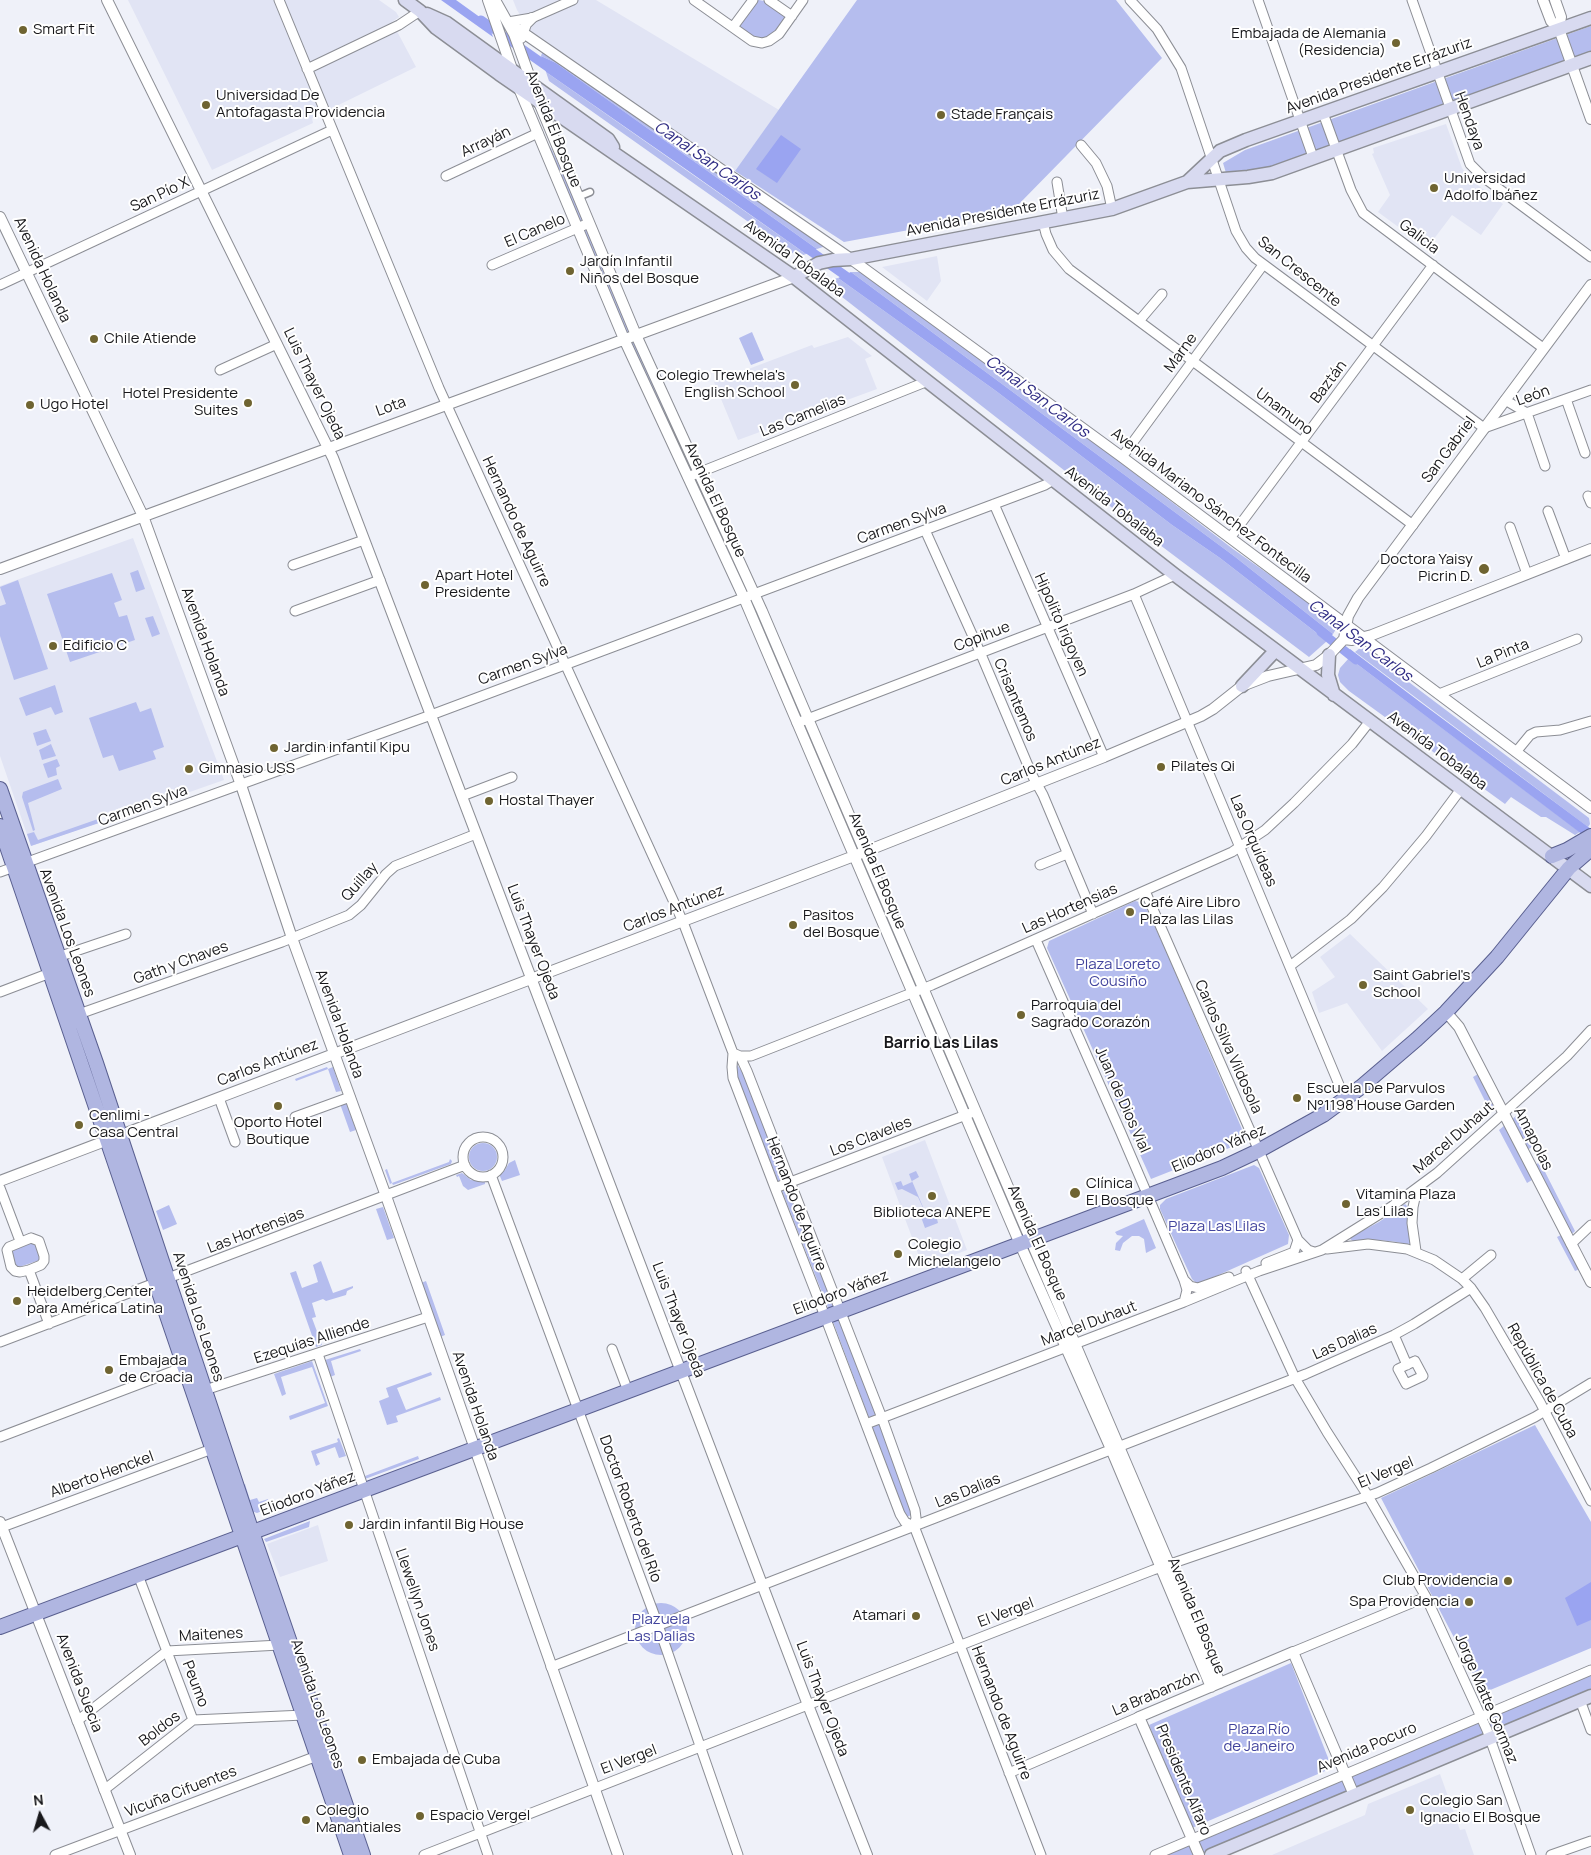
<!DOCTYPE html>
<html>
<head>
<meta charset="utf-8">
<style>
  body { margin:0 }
  #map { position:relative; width:1591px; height:1855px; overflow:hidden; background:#eff1f9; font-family:Manrope,sans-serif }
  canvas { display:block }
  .north { position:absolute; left:15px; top:1790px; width:50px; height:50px; -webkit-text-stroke:4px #fff; paint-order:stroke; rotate:354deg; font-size:14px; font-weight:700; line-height:20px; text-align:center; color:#18181b }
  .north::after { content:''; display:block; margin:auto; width:18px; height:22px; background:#18181b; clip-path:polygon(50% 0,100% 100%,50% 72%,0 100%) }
</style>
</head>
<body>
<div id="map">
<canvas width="1591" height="1855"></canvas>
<div class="north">N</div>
</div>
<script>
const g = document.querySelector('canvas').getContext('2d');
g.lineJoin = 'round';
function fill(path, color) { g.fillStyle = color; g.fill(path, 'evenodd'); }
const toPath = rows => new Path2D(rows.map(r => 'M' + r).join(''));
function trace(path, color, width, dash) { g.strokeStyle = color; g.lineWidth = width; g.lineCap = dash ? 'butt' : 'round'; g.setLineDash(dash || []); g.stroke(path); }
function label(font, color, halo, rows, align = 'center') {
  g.font = font + ' Manrope,sans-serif'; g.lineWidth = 4; g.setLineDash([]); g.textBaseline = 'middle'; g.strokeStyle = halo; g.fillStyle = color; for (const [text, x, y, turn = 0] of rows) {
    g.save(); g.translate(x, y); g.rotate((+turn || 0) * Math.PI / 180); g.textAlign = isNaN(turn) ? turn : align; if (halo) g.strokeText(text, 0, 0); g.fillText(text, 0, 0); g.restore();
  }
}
const built = toPath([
  [128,0,379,0,396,12,399,17,392,22,416,67,312,118,313,123,212,170],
  [513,0,596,0,779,110,735,171,533,35,517,10],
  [1446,124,1462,168,1471,180,1503,204,1481,235,1452,215,1427,248,1378,212,1390,195,1372,154,1374,153,1373,148],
  [937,256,941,281,927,301,882,267],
  [848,337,872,356,865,359,877,389,738,440,714,382,812,345,814,348],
  [133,538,224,780,121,816,118,809,99,816,101,822,31,846,0,756,0,586],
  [1350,934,1428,1009,1382,1051,1347,1003,1319,1013,1312,992,1335,977,1320,957],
  [925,1140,967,1250,923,1267,882,1157],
  [318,1525,328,1561,280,1577,267,1544],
  [1440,1774,1460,1830,1465,1829,1474,1855,1272,1855,1365,1815,1368,1804]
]);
const green = toPath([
  [759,0,769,2,788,16,777,33,766,39,752,39,736,27,754,1],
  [857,0,1116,0,1162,58,1018,205,1001,213,844,242,735,171],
  [1591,26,1591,54,1273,167,1226,173,1223,163,1245,150],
  [544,48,826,246,817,249,556,63,541,56],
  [546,72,806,254,798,257,549,81],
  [546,144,551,148,570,189,832,783,1023,1227,1080,1369,749,603,716,522,636,356],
  [851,272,860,272,954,335,1233,549,1339,624,1333,634,1234,556],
  [838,278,996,391,1172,525,1220,558,1327,641,1309,657,1156,542,828,286,827,283,829,280],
  [752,332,764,360,751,365,739,338],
  [138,570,145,589,136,592,130,573],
  [112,573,122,600,114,603,119,617,127,615,135,640,70,662,47,594],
  [18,580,48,669,14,680,0,636,0,606,6,604,0,587],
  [153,616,160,634,152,637,145,618],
  [1360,648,1365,649,1589,818,1590,824,1588,827,1355,652],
  [1349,658,1580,832,1575,835,1546,817,1541,817,1511,797,1505,804,1349,691,1340,682,1338,675,1340,668],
  [55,685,63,712,55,715,51,707,26,716,19,698],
  [136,702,140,712,151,708,164,747,153,751,156,759,119,771,113,755,103,758,89,718],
  [46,729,51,741,37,746,33,733],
  [51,744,56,756,42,760,39,750],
  [57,759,60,766,56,768,57,775,48,778,43,764],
  [58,779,62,789,28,803,35,830,33,831,22,797,23,792],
  [98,819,99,823,31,846,27,834,34,832,38,840],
  [1135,901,1144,903,1167,953,1247,1141,1151,1179,1047,948,1049,941],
  [736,1063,744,1075,844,1328,912,1510,911,1515,907,1517,905,1515,825,1300,737,1077],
  [327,1067,328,1069,333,1067,341,1091,336,1092,328,1069,296,1081,295,1079],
  [1478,1074,1495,1107,1490,1111,1473,1077],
  [345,1099,356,1130,350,1132,339,1101],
  [1516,1116,1532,1147,1527,1150,1511,1120],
  [1505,1125,1532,1180,1527,1183,1499,1130],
  '469 1157a14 14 0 1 1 28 0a14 14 0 1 1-28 0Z',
  [450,1159,452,1161,451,1164,393,1185,392,1183,390,1184,385,1170,387,1169,392,1183,449,1162],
  [515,1160,520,1175,502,1181,499,1174,505,1170,509,1163],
  [1540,1162,1575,1231,1573,1233,1570,1233,1535,1165],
  [1254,1165,1259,1168,1289,1235,1288,1244,1205,1281,1199,1283,1195,1282,1192,1279,1179,1251,1160,1209,1160,1205,1166,1199],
  [916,1171,919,1177,912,1181,926,1214,935,1211,938,1223,925,1228,921,1217,924,1210,918,1197,902,1189,898,1190,895,1183,901,1181,903,1186,912,1182,909,1174],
  [462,1173,471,1180,485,1181,485,1184,468,1190,463,1186,459,1176,457,1177,456,1175],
  [1405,1204,1409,1208,1408,1230,1411,1243,1409,1245,1397,1242,1378,1240,1353,1241,1350,1239,1351,1237,1379,1222],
  [169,1205,177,1224,163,1230,156,1211],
  [383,1207,394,1238,387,1240,376,1209],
  [1144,1219,1156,1248,1146,1253,1144,1239,1139,1236,1132,1236,1123,1243,1120,1251,1115,1250,1116,1243,1123,1236,1117,1235,1115,1232],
  [1561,1235,1580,1269,1575,1271,1557,1237],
  [32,1242,35,1242,42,1256,40,1260,19,1267,14,1266,11,1250],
  [321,1261,333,1293,353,1286,353,1288,347,1291,346,1295,326,1301,323,1299,312,1303,316,1317,312,1318,322,1345,316,1347,290,1273,296,1271,302,1288,318,1282,313,1265],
  [426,1281,445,1335,440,1337,421,1283],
  [360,1349,361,1351,331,1361,335,1375,330,1377,325,1360],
  [312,1361,328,1406,290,1420,289,1416,325,1403,312,1367,281,1377,286,1394,282,1396,274,1374],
  [431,1372,432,1375,397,1388,406,1410,440,1397,441,1400,396,1416,398,1422,387,1425,379,1401,389,1397,386,1388],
  [1535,1425,1591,1522,1591,1648,1483,1693,1381,1498],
  [339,1438,346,1456,339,1458,335,1447,316,1454,320,1464,316,1466,311,1451,338,1442,337,1439],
  [418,1456,419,1459,365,1479,365,1476],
  [245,1484,250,1500,257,1498,259,1502,268,1499,270,1504,279,1501,280,1504,257,1513,254,1512,251,1501,254,1512,251,1513,242,1485],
  [310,1521,309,1527,266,1542,264,1539],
  '635 1629a26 26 0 1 1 52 0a26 26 0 1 1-52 0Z',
  [1291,1663,1332,1768,1192,1828,1149,1725],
  [1591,1675,1591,1691,1205,1855,1160,1855]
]);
const water = toPath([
  [441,0,456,0,488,23,493,37],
  [541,56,556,63,817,249,806,254,687,170,546,72],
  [781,135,801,149,777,183,756,169],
  [851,272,1234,556,1333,634,1327,641,1220,558,1172,525,996,391,838,278],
  [1350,649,1420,702,1591,829,1591,841,1345,655],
  [1591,1582,1591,1620,1577,1626,1565,1598]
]);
const canal = toPath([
  [481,20,552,70],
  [802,245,853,281],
  [1321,632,1356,660]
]);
const pedestrian = toPath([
  [578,197,590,192]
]);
const minor = toPath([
  [279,0,439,388,683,922,733,1053,732,1067,733,1078,775,1188,821,1306,900,1514,905,1522,914,1526],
  [694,0,752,41,762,43,769,41,779,34,803,0],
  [769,0,792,16],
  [1130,0,1157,29,1181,68,1236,231,1246,248,1255,258,1484,428,1591,390],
  [1258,0,1313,157],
  [1412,0,1470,164,1483,177,1591,257],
  [508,22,532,18,573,0],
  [733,27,753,0],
  [307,69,399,25,420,11],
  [1323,113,1351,190,1363,213,1543,348],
  [1081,145,1096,163,1107,186,1112,209],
  [446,176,538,133],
  [1057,182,1063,219],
  [1043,222,1046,234,1053,250,1069,269,1413,525],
  [492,265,589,223],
  [0,285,332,130],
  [1139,321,1162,294],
  [220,370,277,344],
  [1566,399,1585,453],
  [1505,400,1527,413,1545,466],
  [1122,457,1263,265],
  [688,477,928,381],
  [1588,496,1591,503],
  [994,504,1104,757],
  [1548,511,1566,559],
  [1510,527,1527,574],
  [925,530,980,652,1032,775,1043,795,1093,914],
  [1230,538,1433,265],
  [293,565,364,540],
  [1134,594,1345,1099],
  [295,611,380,580],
  [1439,694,1577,639],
  [797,723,1134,594,1175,575],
  [1516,752,1530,735,1536,732,1560,730,1591,721],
  [462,796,512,777],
  [1040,865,1067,854],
  [0,872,431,715,1045,485,1053,480],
  [1145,891,1298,1240,1308,1250,1314,1252],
  [1036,940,1121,1133,1184,1280,1187,1290,1184,1302],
  [58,957,126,934],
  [1290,966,1351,919,1383,887,1426,836,1461,789],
  [0,992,50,973],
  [79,1014,282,942,349,915,361,905,386,874,395,866,476,834],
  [733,1053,740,1056,747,1071,882,1418,915,1510,916,1518,914,1526,1041,1855],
  [740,1056,751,1056,932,985,1232,852,1265,830,1294,803,1352,744,1370,721],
  [219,1098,235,1142],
  [295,1117,350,1097],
  '463 1157a20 20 0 1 1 40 0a20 20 0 1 1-40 0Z',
  [491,1175,658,1625,738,1855],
  [0,1188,20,1241],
  [775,1188,971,1113],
  [31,1238,39,1241,44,1256,44,1261,41,1265,29,1270,20,1272,15,1271,11,1267,7,1250,9,1247,31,1238],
  [1571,1244,1591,1225],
  [1327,1249,1368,1244,1407,1249,1434,1260,1462,1279,1471,1288,1485,1308,1540,1402,1591,1501],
  [1416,1251,1412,1223,1413,1207,1417,1189],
  [1266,1263,1294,1252,1298,1240],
  [29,1270,49,1324],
  [1246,1271,1295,1378,1327,1432,1368,1496,1426,1597,1487,1730,1531,1855],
  [1462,1279,1491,1255],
  [1184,1280,1190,1286,1198,1288,1229,1277],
  [1394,1335,1407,1365],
  [0,1342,465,1165],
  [612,1349,628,1391],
  [318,1354,488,1855],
  [1415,1361,1423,1376,1406,1384,1398,1369,1415,1361],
  [205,1390,428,1317],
  [866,1424,1184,1302,1259,1271,1322,1250,1391,1207,1437,1173,1567,1056,1591,1030],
  [0,1437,184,1367],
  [2,1527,212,1449],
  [138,1575,193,1720],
  [1293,1652,1426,1597],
  [551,1667,1306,1374,1394,1335,1414,1324,1471,1288],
  [1580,1700,1591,1730],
  [77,1721,167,1651,280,1645],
  [1009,1773,1139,1717],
  [104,1790,193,1720,304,1715],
  [55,1855,317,1756],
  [424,1855,1153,1570,1377,1493,1431,1468,1535,1417,1591,1383],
  [1155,1855,1591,1670],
  [1551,1855,1591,1841]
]);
const tertiary = toPath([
  [107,0,333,458,808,1705,867,1855],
  [488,0,513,72],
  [495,0,514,34,533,86],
  [1543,0,1551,21,1559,29,1591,119],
  [1555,0,1561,17,1559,29],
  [509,23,851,259,1122,457,1591,808],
  [521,38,526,24,532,18],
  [518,86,624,339,744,598,1020,1244,1111,1449,1211,1687],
  [538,100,636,335,762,611,1220,1683],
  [0,217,143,516,241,785,292,938,386,1196,618,1855],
  [0,569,794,277],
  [1344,639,1348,616,1358,598,1591,285],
  [1344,639,1352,640,1372,635,1591,549],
  [1446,1012,1459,1027,1591,1282],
  [0,1181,854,856,1104,757,1201,716,1213,709,1242,686,1268,676,1316,665,1329,655,1344,639],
  [0,1522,130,1855],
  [1199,1855,1139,1717,1293,1652,1354,1795]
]);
const secondary = toPath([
  [405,0,420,11,436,28,499,74,794,277,1175,575,1591,886],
  [427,14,447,23,512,70,608,139,613,147],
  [1187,182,1220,151,1246,140,1591,18],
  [794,277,819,263,833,260,851,259,1112,209,1187,182,1248,177,1272,173,1591,58],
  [1329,655,1328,675,1334,695],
  [1242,686,1275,651],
  [1211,1855,1591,1696]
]);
const primary = toPath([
  [0,789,96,1063,252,1532,363,1855],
  [0,826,351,1855],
  [1552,856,1567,850,1591,836],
  [0,1627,1222,1168,1258,1151,1323,1115,1361,1087,1417,1039,1446,1012,1497,957,1569,868,1591,849]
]);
const markers = [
  [23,30,5,"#6f6431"],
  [1396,43,5,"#6f6431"],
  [206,105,5,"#6f6431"],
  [941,115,5,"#6f6431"],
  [1434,188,5,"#6f6431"],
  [570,271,5,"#6f6431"],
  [94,339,5,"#6f6431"],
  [795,385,5,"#6f6431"],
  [248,403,5,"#6f6431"],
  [30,405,5,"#6f6431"],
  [1484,569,6,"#6f6431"],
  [425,585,5,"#6f6431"],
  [53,646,5,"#6f6431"],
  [274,748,5,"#6f6431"],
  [1161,767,5,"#6f6431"],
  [189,769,5,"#6f6431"],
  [489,801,5,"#6f6431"],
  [1130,912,5,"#6f6431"],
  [793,925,5,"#6f6431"],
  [1363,985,5,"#6f6431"],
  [1021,1015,5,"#6f6431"],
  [1297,1098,5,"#6f6431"],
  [278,1106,5,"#6f6431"],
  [79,1125,5,"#6f6431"],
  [1075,1193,6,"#6f6431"],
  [932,1196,5,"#6f6431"],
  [1346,1204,5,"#6f6431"],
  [898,1254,5,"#6f6431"],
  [17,1301,5,"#6f6431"],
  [109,1370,5,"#6f6431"],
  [349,1525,5,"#6f6431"],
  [1508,1581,5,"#6f6431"],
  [1469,1602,5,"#6f6431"],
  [916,1616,5,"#6f6431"],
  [362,1760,5,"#6f6431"],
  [1410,1810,5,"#6f6431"],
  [420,1816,5,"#6f6431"],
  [306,1820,5,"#6f6431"]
];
const poiNames = [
  ["Smart Fit",33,30],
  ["Embajada de Alemania",1386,34,"right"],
  ["(Residencia)",1386,51,"right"],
  ["Universidad De",216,96],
  ["Antofagasta Providencia",216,113],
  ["Stade Français",951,115],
  ["Universidad",1444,179],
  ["Adolfo Ibáñez",1444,196],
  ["Jardín Infantil",580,262],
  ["Niños del Bosque",580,279],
  ["Chile Atiende",104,339],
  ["Colegio Trewhela's",785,376,"right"],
  ["English School",785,393,"right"],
  ["Hotel Presidente",238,394,"right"],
  ["Suites",238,411,"right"],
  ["Ugo Hotel",40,405],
  ["Doctora Yaisy",1473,560,"right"],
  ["Picrin D.",1473,577,"right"],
  ["Apart Hotel",435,576],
  ["Presidente",435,593],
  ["Edificio C",63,646],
  ["Jardin infantil Kipu",284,748],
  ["Pilates Qi",1171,767],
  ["Gimnasio USS",199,769],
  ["Hostal Thayer",499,801],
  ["Café Aire Libro",1140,903],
  ["Plaza las Lilas",1140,920],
  ["Pasitos",803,916],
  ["del Bosque",803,933],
  ["Saint Gabriel's",1373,976],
  ["School",1373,993],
  ["Parroquia del",1031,1006],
  ["Sagrado Corazón",1031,1023],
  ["Escuela De Parvulos",1307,1089],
  ["N°1198 House Garden",1307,1106],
  ["Cenlimi -",89,1116],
  ["Casa Central",89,1133],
  ["Oporto Hotel",278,1123,"center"],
  ["Boutique",278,1140,"center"],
  ["Clínica",1086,1184],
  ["El Bosque",1086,1201],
  ["Vitamina Plaza",1356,1195],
  ["Las Lilas",1356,1212],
  ["Biblioteca ANEPE",932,1213,"center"],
  ["Colegio",908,1245],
  ["Michelangelo",908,1262],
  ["Heidelberg Center",27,1292],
  ["para América Latina",27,1309],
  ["Embajada",119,1361],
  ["de Croacia",119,1378],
  ["Jardin infantil Big House",359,1525],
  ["Club Providencia",1498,1581,"right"],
  ["Spa Providencia",1459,1602,"right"],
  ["Atamari",906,1616,"right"],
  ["Embajada de Cuba",372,1760],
  ["Colegio San",1420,1801],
  ["Ignacio El Bosque",1420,1818],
  ["Colegio",316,1811],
  ["Manantiales",316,1828],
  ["Espacio Vergel",430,1816]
];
const streetNames = [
  ["Avenida Presidente Errázuriz",1379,76,-20],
  ["Hendaya",1469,121,70],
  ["Avenida El Bosque",553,129,68],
  ["Arrayán",486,142,-25],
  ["San Pío X",160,195,-25],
  ["Avenida Presidente Errázuriz",1003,213,-11],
  ["El Canelo",535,231,-23],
  ["Galicia",1419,237,37],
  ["Avenida Tobalaba",794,259,36],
  ["Avenida Holanda",42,270,65],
  ["San Crescente",1299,272,39],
  ["Marne",1181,353,-54],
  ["Baztán",1329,382,-53],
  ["Luis Thayer Ojeda",314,384,64],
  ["León",1533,396,-20],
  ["Lota",391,407,-20],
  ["Unamuno",1284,412,37],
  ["Las Camelias",803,416,-22],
  ["San Gabriel",1449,450,-53],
  ["Avenida El Bosque",715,500,65],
  ["Avenida Mariano Sánchez Fontecilla",1211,506,37],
  ["Avenida Tobalaba",1114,507,38],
  ["Hernando de Aguirre",516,522,65],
  ["Carmen Sylva",902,524,-20],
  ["Hipolito Irigoyen",1061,625,66],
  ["Copihue",982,637,-21],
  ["Avenida Holanda",205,642,70],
  ["La Pinta",1503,654,-22],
  ["Carmen Sylva",523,665,-20],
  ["Crisantemos",1015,700,67],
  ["Avenida Tobalaba",1437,751,37],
  ["Carlos Antúnez",1051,762,-22],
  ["Carmen Sylva",143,806,-20],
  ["Las Orquídeas",1253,841,67],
  ["Avenida El Bosque",877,871,67],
  ["Quillay",360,882,-48],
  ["Carlos Antúnez",674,909,-21],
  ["Las Hortensias",1070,909,-24],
  ["Avenida Los Leones",67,933,70],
  ["Luis Thayer Ojeda",533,942,69],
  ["Gath y Chaves",181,963,-20],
  ["Avenida Holanda",339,1024,70],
  ["Carlos Silva Vildosola",1228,1047,66],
  ["Carlos Antúnez",268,1063,-21],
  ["Juan de Dios Vial",1122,1100,66],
  ["Los Claveles",871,1137,-21],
  ["Marcel Duhaut",1454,1138,-41],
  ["Amapolas",1533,1139,63],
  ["Eliodoro Yáñez",1219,1149,-23],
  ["Hernando de Aguirre",796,1204,69],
  ["Las Hortensias",256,1231,-21],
  ["Avenida El Bosque",1037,1243,66],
  ["Eliodoro Yáñez",841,1293,-21],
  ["Avenida Los Leones",198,1317,72],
  ["Luis Thayer Ojeda",678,1320,69],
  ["Marcel Duhaut",1089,1324,-21],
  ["Ezequías Alliende",312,1341,-18],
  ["Las Dalias",1345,1342,-24],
  ["República de Cuba",1542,1381,61],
  ["Avenida Holanda",475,1406,71],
  ["El Vergel",1386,1473,-23],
  ["Alberto Henckel",102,1475,-20],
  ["Las Dalias",968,1491,-22],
  ["Eliodoro Yáñez",308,1494,-21],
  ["Doctor Roberto del Río",630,1509,70],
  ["Llewellyn Jones",417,1600,71],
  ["El Vergel",1006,1613,-21],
  ["Avenida El Bosque",1196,1616,67],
  ["Maitenes",211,1635,-3],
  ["Avenida Suecia",79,1683,69],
  ["Peumo",195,1684,69],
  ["La Brabanzón",1156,1694,-23],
  ["Luis Thayer Ojeda",822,1699,69],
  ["Jorge Matte Gormaz",1486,1699,67],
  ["Avenida Los Leones",317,1704,71],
  ["Hernando de Aguirre",1001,1713,69],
  ["Boldos",160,1729,-38],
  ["Avenida Pocuro",1367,1748,-23],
  ["El Vergel",629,1760,-21],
  ["Presidente Alfaro",1183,1780,67],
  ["Vicuña Cifuentes",181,1792,-21]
];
const parkNames = [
  ["Plaza Loreto",1118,965],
  ["Cousiño",1118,982],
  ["Plaza Las Lilas",1217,1227],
  ["Plazuela",661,1620],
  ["Las Dalias",661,1637],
  ["Plaza Río",1259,1730],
  ["de Janeiro",1259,1747]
];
const waterNames = [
  ["Canal San Carlos",707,161,35],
  ["Canal San Carlos",1037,397,37],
  ["Canal San Carlos",1360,641,37]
];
const neighbourhoodNames = [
  ["Barrio Las Lilas",941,1044]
];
fill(built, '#e1e4f4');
fill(green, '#b5bdee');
fill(water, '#9aa4f1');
trace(canal, '#9aa4f1', 9);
trace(pedestrian, '#8c8e95', 9);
trace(minor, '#8c8e95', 11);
trace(tertiary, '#8c8e95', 12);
trace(secondary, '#8c8e95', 15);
trace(primary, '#595f8f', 16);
trace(pedestrian, '#fff', 6);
trace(minor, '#fff', 9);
trace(tertiary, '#fff', 10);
trace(secondary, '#d8daf0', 12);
trace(primary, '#b0b6e1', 14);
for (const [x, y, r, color] of markers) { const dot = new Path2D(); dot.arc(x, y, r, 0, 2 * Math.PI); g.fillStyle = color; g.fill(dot); trace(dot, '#fff', 2); }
label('15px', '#18181b', '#fff', poiNames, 'left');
label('15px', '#18181b', '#fff', streetNames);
label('15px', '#42449d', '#fff', parkNames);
label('italic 16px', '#2e2b83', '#fff', waterNames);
label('bold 16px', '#18181b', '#fff', neighbourhoodNames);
</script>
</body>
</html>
